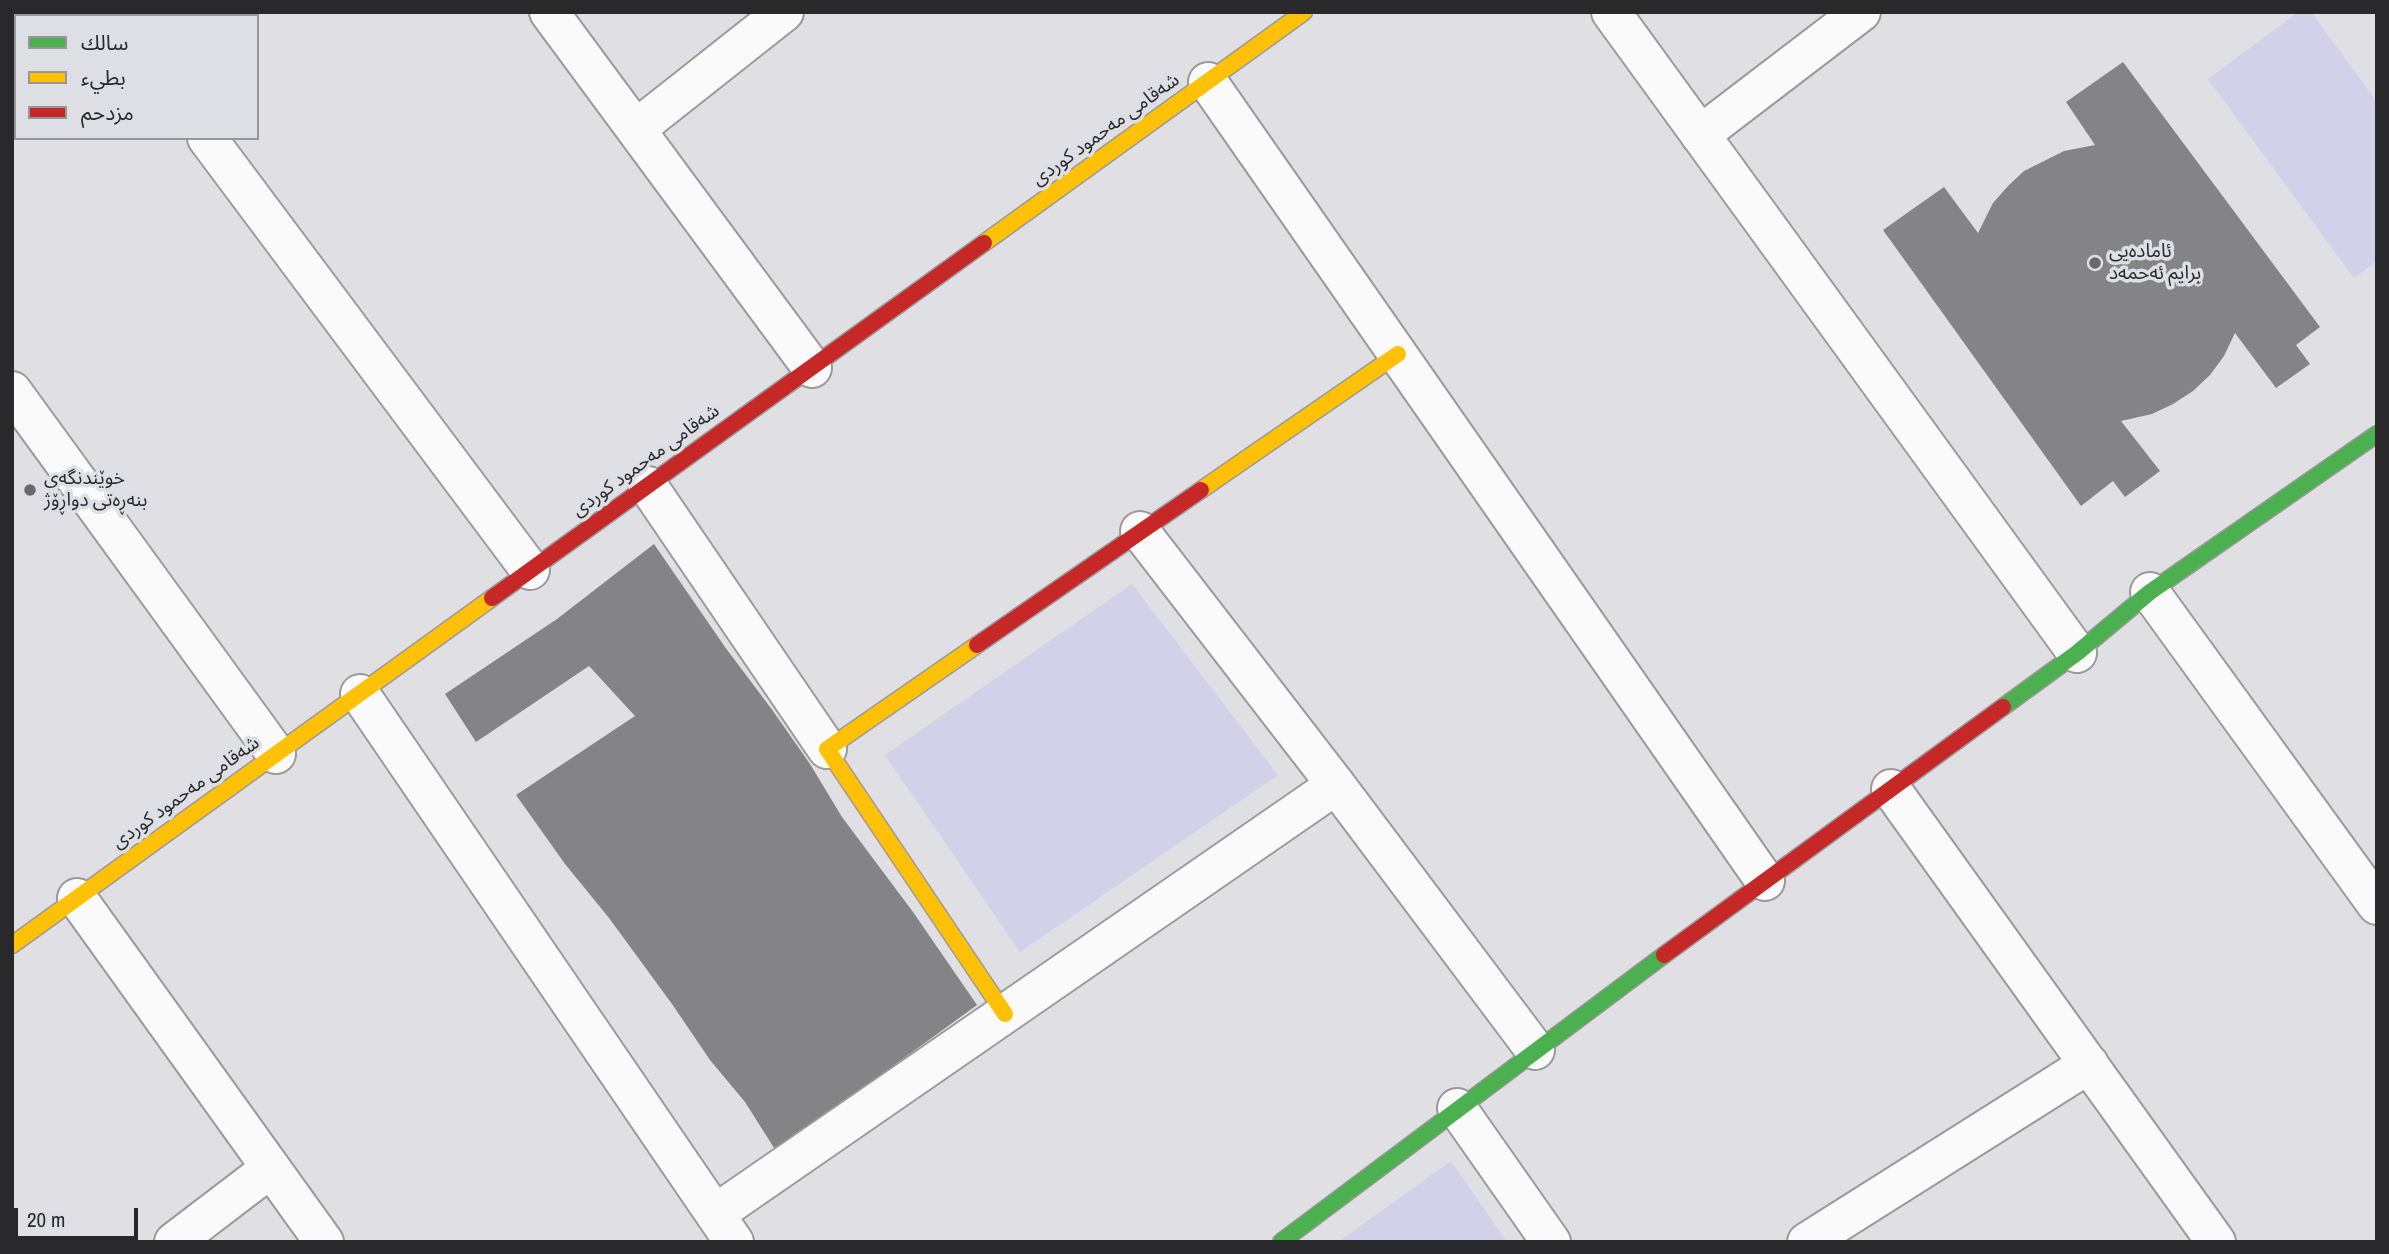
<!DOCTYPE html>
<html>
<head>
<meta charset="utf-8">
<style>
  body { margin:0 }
  #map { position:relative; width:2389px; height:1254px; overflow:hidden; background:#dfdfe4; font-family:"Archivo Narrow","Noto Sans Arabic",sans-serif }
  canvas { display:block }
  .frame { position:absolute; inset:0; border:14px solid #29292b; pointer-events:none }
  .legend { position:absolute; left:14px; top:14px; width:245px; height:126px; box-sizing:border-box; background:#dedee5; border:2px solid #96969b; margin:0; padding:9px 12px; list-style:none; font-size:21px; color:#29292b }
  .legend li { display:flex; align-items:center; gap:14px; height:35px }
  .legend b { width:35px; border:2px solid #96969b }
  .scale { position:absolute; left:14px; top:1208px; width:124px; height:32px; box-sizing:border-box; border:4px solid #29292b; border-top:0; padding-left:9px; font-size:21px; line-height:24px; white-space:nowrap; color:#29292b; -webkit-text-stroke:5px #dedee5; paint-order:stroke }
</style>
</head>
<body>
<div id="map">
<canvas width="2389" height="1254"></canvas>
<div class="frame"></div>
<ul class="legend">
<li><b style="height:9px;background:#4caf50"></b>سالك</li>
<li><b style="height:9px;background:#ffc107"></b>بطيء</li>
<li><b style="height:9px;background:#c62828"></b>مزدحم</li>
</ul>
<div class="scale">20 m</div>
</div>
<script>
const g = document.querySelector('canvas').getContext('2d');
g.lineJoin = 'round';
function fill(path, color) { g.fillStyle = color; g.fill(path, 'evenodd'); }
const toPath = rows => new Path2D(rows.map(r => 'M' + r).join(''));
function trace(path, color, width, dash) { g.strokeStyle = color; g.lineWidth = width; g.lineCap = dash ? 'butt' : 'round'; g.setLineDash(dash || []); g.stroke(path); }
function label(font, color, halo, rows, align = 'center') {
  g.font = font + ' "Archivo Narrow","Noto Sans Arabic",sans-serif'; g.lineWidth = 7; g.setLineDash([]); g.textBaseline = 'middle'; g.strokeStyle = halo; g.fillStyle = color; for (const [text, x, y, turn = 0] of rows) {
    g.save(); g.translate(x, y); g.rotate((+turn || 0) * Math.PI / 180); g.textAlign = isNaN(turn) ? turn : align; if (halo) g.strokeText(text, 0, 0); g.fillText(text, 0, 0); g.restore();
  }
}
const green = toPath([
  [2298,12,2311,12,2377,102,2377,261,2354,278,2208,79],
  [1132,584,1278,775,1020,952,885,755],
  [1451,1161,1507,1242,1338,1242]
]);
const building = toPath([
  [2123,62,2320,327,2296,345,2310,364,2276,388,2235,333,2224,356,2210,375,2193,391,2173,404,2152,414,2121,421,2160,471,2125,497,2113,481,2081,506,1883,230,1944,187,1978,233,1993,203,2008,186,2024,171,2064,151,2095,145,2066,102],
  [654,544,725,647,773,711,810,764,842,817,913,912,977,1005,776,1151,745,1102,710,1060,672,1004,609,918,565,864,516,795,635,716,589,666,476,742,445,694,557,619]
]);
const street = toPath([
  [112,12,115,16],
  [549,12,812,368],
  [1611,12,2077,653],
  [1208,82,1765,881],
  [636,129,784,12],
  [1700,135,1861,12],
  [207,138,530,570],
  [12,391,276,754],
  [648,486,827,749],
  [1140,531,1336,785,1535,1050],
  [2150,592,2377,905],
  [360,694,734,1242],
  [1891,789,2216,1242],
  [77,898,324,1242],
  [1457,1108,1551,1242],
  [715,1214,1336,785],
  [174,1242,271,1168],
  [1807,1242,2089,1064]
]);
const fast = toPath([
  [2003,707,2077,653,2150,592,2377,434],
  [1281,1242,1664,955]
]);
const slow = toPath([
  [984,243,1304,12],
  [1201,490,1398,354],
  [977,645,827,749,1005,1014],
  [12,945,492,598]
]);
const jam = toPath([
  [492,598,984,243],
  [977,645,1201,490],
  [1664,955,2003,707]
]);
const markers = [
  [2095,263,7,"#69696c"],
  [30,490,7,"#69696c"]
];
const streetNames = [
  ["شەقامی مەحمود کوردی",1106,130,-36],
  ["شەقامی مەحمود کوردی",646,461,-36],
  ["شەقامی مەحمود کوردی",186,793,-36]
];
const poiNames = [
  ["ئامادەیی",2109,252],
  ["برایم ئەحمەد",2109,274],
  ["خوێندنگەی",44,479],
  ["بنەڕەتی دواڕۆژ",44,501]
];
fill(green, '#d1d1ea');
fill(building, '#848486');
trace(street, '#9a9a9c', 42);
trace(fast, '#9a9a9c', 19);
trace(slow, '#9a9a9c', 19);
trace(jam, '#9a9a9c', 19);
trace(street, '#fafafb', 38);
trace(fast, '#4caf50', 16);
trace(slow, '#ffc107', 16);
trace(jam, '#c62828', 16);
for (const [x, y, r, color] of markers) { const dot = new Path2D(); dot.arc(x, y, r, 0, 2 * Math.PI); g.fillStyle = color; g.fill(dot); trace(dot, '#dedee5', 2.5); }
label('19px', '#29292b', '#dedee5', streetNames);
label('19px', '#29292b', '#dedee5', poiNames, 'left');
</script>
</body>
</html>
